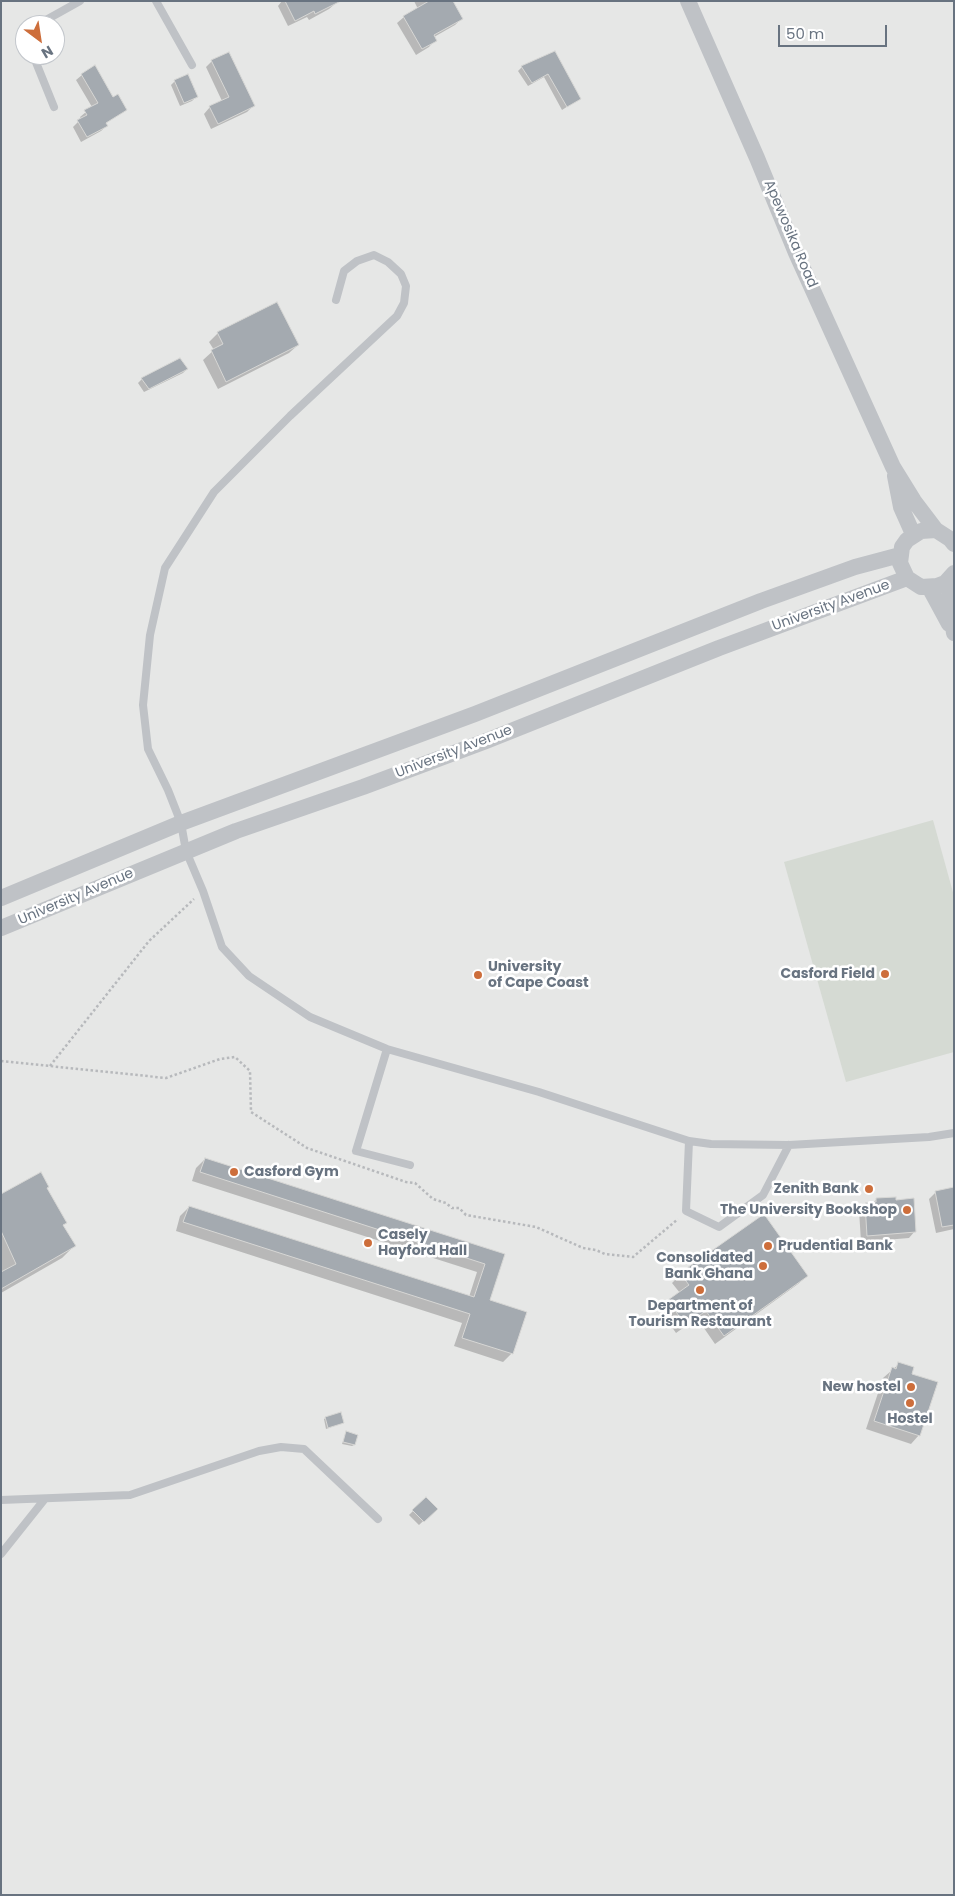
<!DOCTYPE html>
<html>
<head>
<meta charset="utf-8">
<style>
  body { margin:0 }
  #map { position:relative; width:955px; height:1896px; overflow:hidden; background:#f5f6f3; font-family:Poppins,sans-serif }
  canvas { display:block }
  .frame { position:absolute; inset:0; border:2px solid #687380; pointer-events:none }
  .north { position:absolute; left:15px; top:15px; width:50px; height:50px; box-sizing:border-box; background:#fff; border:1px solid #c3c7cc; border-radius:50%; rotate:149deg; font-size:14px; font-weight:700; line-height:20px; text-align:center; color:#687380 }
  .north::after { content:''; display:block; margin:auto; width:18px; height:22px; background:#cd6e3b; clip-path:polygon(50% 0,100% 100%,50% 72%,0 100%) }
  .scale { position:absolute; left:778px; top:25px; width:109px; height:22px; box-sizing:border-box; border:2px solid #687380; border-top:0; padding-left:6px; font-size:15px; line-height:18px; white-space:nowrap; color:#687380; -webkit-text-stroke:4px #fff; paint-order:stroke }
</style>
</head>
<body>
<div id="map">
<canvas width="955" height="1896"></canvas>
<div class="frame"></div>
<div class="north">N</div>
<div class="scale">50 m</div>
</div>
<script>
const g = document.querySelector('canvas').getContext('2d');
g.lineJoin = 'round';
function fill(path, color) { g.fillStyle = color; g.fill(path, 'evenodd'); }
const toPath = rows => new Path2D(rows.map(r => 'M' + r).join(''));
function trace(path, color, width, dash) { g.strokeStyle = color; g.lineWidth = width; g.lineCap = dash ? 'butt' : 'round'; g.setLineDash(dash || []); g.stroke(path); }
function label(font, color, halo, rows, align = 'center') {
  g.font = font + ' Poppins,sans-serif'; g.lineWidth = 5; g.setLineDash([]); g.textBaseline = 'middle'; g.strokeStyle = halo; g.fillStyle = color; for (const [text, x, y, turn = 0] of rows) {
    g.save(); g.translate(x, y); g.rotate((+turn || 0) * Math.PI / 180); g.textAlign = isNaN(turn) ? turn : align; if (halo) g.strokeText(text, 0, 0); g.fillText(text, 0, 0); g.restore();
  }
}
const built = toPath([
  [1,1,954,1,954,1895,1,1895],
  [25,25,55,25,55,55,25,55]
]);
const green = toPath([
  [933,820,954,896,954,1052,846,1082,784,862]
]);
const shadow = toPath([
  [282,1,335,1,336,3,329,9,309,20,307,17,288,26,278,6],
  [414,1,446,1,461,19,455,25,434,37,435,40,429,47,416,55,397,23,404,17,418,9],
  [554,52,579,99,562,110,544,77,528,86,518,71,522,67],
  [212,61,253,106,247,112,211,129,204,114,210,107,222,101,206,67],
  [82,75,126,110,121,114,121,112,100,125,106,126,101,131,81,142,73,127,81,119,80,117,92,107,76,80],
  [175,81,196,97,192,101,180,106,171,85],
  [218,333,298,345,289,353,218,389,203,360,214,350,209,342],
  [187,369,183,373,144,392,138,383,142,379],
  [205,1159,504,1255,489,1301,512,1353,503,1362,454,1346,462,1323,176,1231,180,1216,189,1207,469,1297,477,1272,192,1181,196,1168],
  [46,1189,62,1226,74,1246,62,1258,1,1293,1,1273,3,1272,1,1269,1,1195],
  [954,1189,954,1229,936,1233,929,1199,936,1192],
  [876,1200,915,1231,909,1238,861,1242,859,1210,865,1204,872,1203],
  [764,1216,807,1276,798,1284,715,1344,697,1318,676,1333,660,1310,680,1293,672,1283,681,1274],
  [899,1364,910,1375,919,1435,911,1444,866,1429,883,1378],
  [326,1418,342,1423,326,1429,324,1419],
  [346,1433,354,1445,352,1446,342,1444],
  [426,1498,436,1509,419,1525,409,1515]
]);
const building = toPath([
  [285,1,341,1,315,14,314,11,295,21,285,1],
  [429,1,453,1,463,19,434,35,437,41,422,49,403,16,429,1],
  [555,51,581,99,567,107,548,74,532,83,521,66,555,51],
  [229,52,255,106,218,124,209,106,229,97,211,60,229,52],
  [95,65,113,97,118,94,127,110,106,123,108,126,87,137,77,120,87,115,84,110,98,103,81,74,95,65],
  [188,74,198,97,184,103,174,80,188,74],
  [277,302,299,345,226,382,211,350,223,344,217,332,277,302],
  [180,358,188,369,149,389,141,378,180,358],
  [205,1158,505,1254,490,1300,527,1312,513,1354,462,1338,470,1314,183,1222,189,1206,474,1297,485,1264,200,1172,205,1158],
  [41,1172,49,1187,47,1188,67,1223,63,1225,76,1246,1,1289,1,1272,16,1264,1,1231,1,1194,41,1172],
  [954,1187,954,1225,942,1227,935,1191,954,1187],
  [896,1197,896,1200,914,1198,916,1232,867,1236,865,1203,876,1202,876,1198,896,1197],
  [764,1214,808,1276,724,1336,706,1311,685,1325,668,1300,689,1285,680,1273,764,1214],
  [898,1362,914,1367,912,1374,938,1382,920,1436,874,1421,892,1367,896,1369,898,1362],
  [341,1412,344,1423,328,1428,325,1417,341,1412],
  [346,1431,358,1435,355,1445,343,1442,346,1431],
  [426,1497,438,1509,424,1522,412,1510,426,1497]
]);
const path = toPath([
  [1,1061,166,1078,220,1059,235,1057,250,1071,251,1112,307,1148,406,1182,415,1183,433,1199,446,1203,452,1208,459,1208,466,1215,536,1227,583,1248,596,1250,605,1254,633,1257,678,1219],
  [50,1066,149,941,194,899]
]);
const lane = toPath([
  [156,1,192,65],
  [37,25,80,1],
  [33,55,54,107],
  [336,300,344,271,357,261,374,255,388,262,401,274,406,286,404,303,397,316,290,416,214,492,165,568,150,635,143,705,148,749,168,790,181,823,186,851,203,891,222,947,249,976,310,1017,387,1049,539,1092,689,1141,711,1144,789,1145,929,1137,954,1133],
  [387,1049,356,1151,410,1165],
  [689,1141,686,1211,719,1227,763,1195,789,1145],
  [1,1500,130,1495,259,1451,281,1447,304,1449,378,1519],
  [1,1554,44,1500]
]);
const street = toPath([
  [688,1,757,158,796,253,893,467,914,501,936,530],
  [895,476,901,507,913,534],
  [954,544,950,539,936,530,921,531,907,540,902,547,900,563,907,578,921,587,937,586,945,583,954,573],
  [951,577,949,600,954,633],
  [929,587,949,624],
  [1,898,181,823,475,714,761,601,855,567,900,555],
  [1,928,236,831,363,787,486,741,719,648,907,578]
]);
const markers = [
  [885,974,5,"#cd6e3b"],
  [478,975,5,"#cd6e3b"],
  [234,1172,5,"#cd6e3b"],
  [869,1189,5,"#cd6e3b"],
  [907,1210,5,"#cd6e3b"],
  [368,1243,5,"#cd6e3b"],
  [768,1246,5,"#cd6e3b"],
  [763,1266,5,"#cd6e3b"],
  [700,1290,5,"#cd6e3b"],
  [911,1387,5,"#cd6e3b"],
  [910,1403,5,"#cd6e3b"]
];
const streetNames = [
  ["Apewosika Road",790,234,67],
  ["University Avenue",831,606,-20],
  ["University Avenue",454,752,-21],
  ["University Avenue",76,897,-23]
];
const poiNames = [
  ["University",488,967,"left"],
  ["of Cape Coast",488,983,"left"],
  ["Casford Field",875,974],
  ["Casford Gym",244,1172,"left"],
  ["Zenith Bank",859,1189],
  ["The University Bookshop",897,1210],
  ["Casely",378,1235,"left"],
  ["Hayford Hall",378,1251,"left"],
  ["Prudential Bank",778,1246,"left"],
  ["Consolidated",753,1258],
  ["Bank Ghana",753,1274],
  ["Department of",700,1306,"center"],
  ["Tourism Restaurant",700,1322,"center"],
  ["New hostel",901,1387],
  ["Hostel",910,1419,"center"]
];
fill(built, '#e6e7e6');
fill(green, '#d5dad3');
fill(shadow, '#0003');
fill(building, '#a4aab0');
trace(building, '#d7d7d5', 1);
trace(path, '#b7b9bc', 2.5, [2.5, 2.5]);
trace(lane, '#bfc2c6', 8);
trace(street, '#bfc2c6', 16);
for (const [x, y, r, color] of markers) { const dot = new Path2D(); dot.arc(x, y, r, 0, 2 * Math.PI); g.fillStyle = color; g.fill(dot); trace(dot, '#fff', 2); }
label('14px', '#687380', '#fff', streetNames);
label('bold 14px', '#687380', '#fff', poiNames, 'right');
</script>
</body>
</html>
